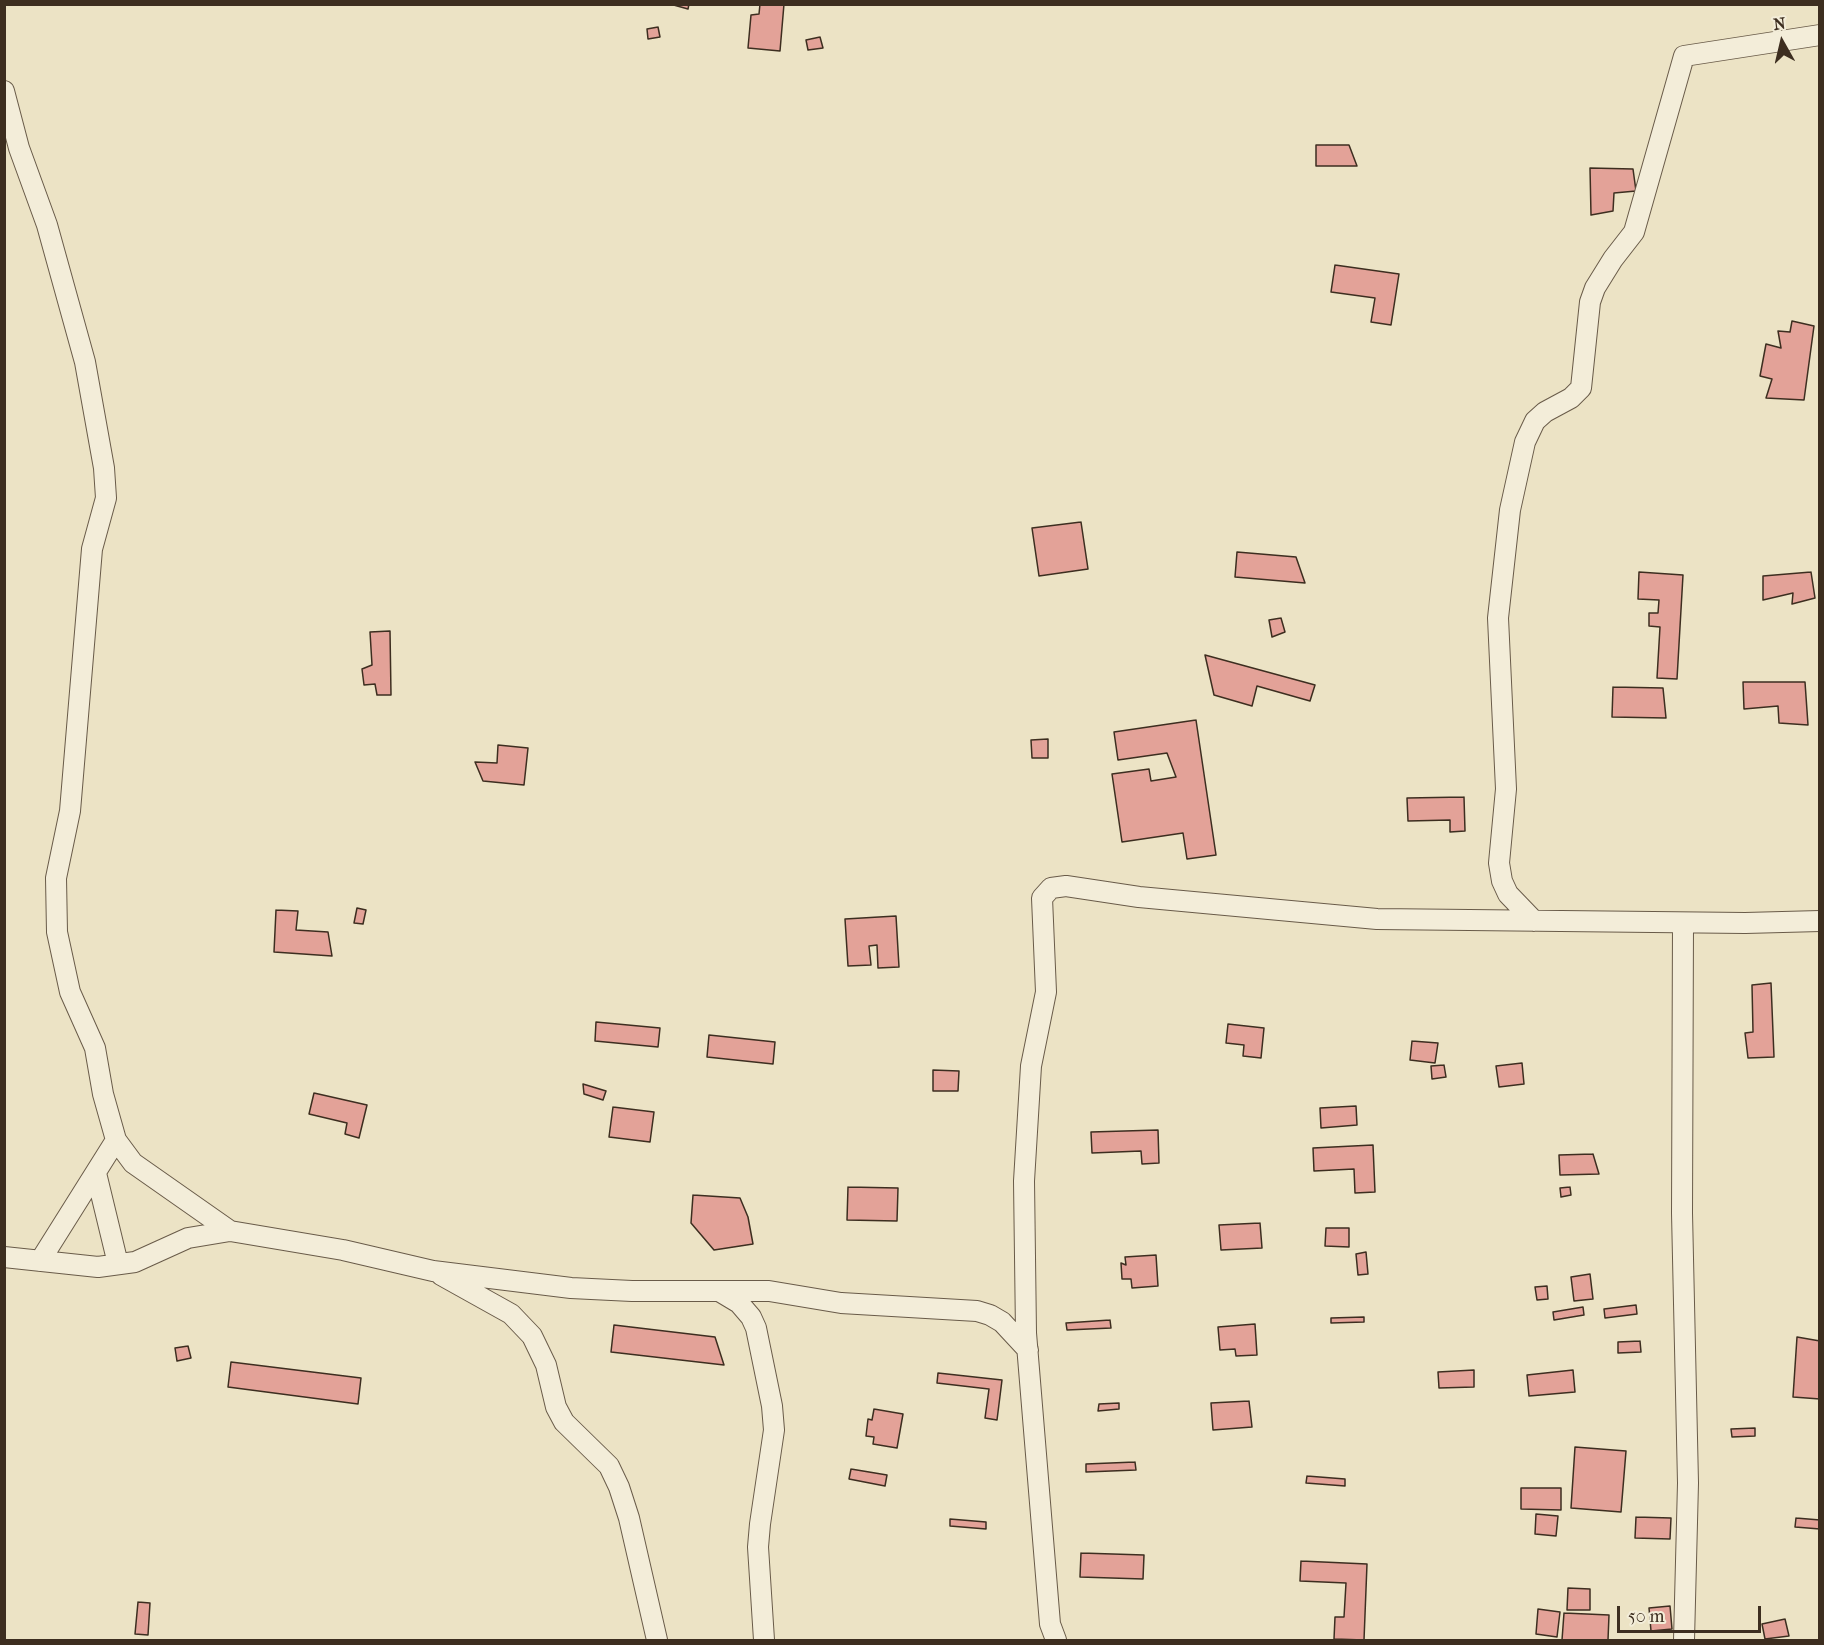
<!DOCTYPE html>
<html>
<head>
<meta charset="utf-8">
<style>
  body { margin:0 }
  #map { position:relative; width:1824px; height:1645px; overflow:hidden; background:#ece3c5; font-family:"IM FELL French Canon",serif }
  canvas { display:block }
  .frame { position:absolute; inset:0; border:6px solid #3d2e20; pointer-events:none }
  .north { position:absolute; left:1752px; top:12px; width:60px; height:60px; -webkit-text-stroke:4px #f3edd9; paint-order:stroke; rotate:352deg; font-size:16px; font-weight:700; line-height:24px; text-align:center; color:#3d2e20 }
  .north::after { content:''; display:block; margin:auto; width:21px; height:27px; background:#3d2e20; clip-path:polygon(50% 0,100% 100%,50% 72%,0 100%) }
  .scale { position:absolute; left:1617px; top:1606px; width:144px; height:27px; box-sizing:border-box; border:3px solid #3d2e20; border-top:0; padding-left:8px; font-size:18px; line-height:21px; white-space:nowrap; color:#3d2e20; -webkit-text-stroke:4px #f3edd9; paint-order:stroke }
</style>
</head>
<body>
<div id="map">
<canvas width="1824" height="1645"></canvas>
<div class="frame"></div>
<div class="north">N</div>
<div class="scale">50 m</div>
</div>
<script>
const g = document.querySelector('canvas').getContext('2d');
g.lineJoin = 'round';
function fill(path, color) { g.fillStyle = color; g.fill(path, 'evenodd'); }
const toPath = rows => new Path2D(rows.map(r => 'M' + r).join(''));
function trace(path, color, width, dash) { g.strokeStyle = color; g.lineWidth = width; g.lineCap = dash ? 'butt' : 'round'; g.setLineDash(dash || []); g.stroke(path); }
const building = toPath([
  [670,4,689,4,688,9,670,4],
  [760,4,784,4,780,51,748,48,751,15,759,14,760,4],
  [658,27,660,37,648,39,647,29,658,27],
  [820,37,823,48,808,50,806,40,820,37],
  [1316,145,1349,145,1357,166,1316,166,1316,145],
  [1590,168,1633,169,1636,191,1614,193,1613,211,1591,215,1590,168],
  [1335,265,1399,274,1391,325,1371,322,1375,298,1331,292,1335,265],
  [1792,321,1814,326,1804,400,1766,398,1772,379,1760,376,1766,344,1781,348,1778,331,1790,332,1792,321],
  [1081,522,1088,569,1039,576,1032,528,1081,522],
  [1237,552,1296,557,1305,583,1235,577,1237,552],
  [1639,572,1683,575,1677,679,1657,678,1660,627,1649,626,1649,613,1658,613,1659,600,1638,599,1639,572],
  [1811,572,1815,598,1792,604,1793,593,1763,600,1763,576,1811,572],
  [1281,618,1285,632,1272,637,1269,620,1281,618],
  [390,631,391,695,377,695,375,684,364,685,362,669,372,665,370,632,390,631],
  [1205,655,1315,685,1310,701,1257,686,1252,706,1214,695,1205,655],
  [1743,682,1805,682,1808,725,1779,723,1778,706,1744,709,1743,682],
  [1613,687,1663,688,1666,718,1612,717,1613,687],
  [1196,720,1216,855,1187,859,1183,833,1122,842,1112,774,1149,769,1151,781,1176,777,1167,753,1118,760,1114,732,1196,720],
  [1048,739,1048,758,1032,758,1031,740,1048,739],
  [498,745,528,748,524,785,483,781,475,762,497,763,498,745],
  [1464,797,1465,831,1450,832,1450,820,1408,821,1407,798,1464,797],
  [357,908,366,910,363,924,354,923,357,908],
  [276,910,298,911,296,930,328,932,332,956,274,952,276,910],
  [896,916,899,967,878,968,877,945,869,946,871,965,848,966,845,919,896,916],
  [1771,983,1774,1057,1748,1058,1745,1033,1753,1032,1752,985,1771,983],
  [596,1022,660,1028,658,1047,595,1041,596,1022],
  [1228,1024,1264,1028,1261,1058,1243,1056,1244,1045,1226,1043,1228,1024],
  [709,1035,775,1042,773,1064,707,1057,709,1035],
  [1412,1041,1438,1043,1435,1063,1410,1060,1412,1041],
  [1522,1063,1524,1084,1499,1087,1496,1066,1522,1063],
  [1444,1065,1446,1077,1432,1079,1431,1066,1444,1065],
  [933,1070,959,1071,958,1091,933,1091,933,1070],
  [583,1084,606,1091,603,1100,584,1094,583,1084],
  [314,1093,367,1105,359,1138,345,1134,347,1123,309,1114,314,1093],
  [1356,1106,1357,1125,1321,1128,1320,1108,1356,1106],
  [613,1107,654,1112,650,1142,609,1137,613,1107],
  [1158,1130,1159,1163,1142,1164,1141,1151,1092,1153,1091,1132,1158,1130],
  [1373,1145,1375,1192,1355,1193,1354,1169,1314,1171,1313,1148,1373,1145],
  [1593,1154,1599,1174,1560,1175,1559,1155,1593,1154],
  [848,1187,898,1188,897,1221,847,1220,848,1187],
  [1570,1187,1571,1195,1561,1197,1560,1188,1570,1187],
  [693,1195,740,1198,748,1217,753,1244,714,1250,691,1223,693,1195],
  [1260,1223,1262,1248,1221,1250,1219,1225,1260,1223],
  [1326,1228,1349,1228,1349,1247,1325,1246,1326,1228],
  [1366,1252,1368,1274,1358,1275,1356,1254,1366,1252],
  [1156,1255,1158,1286,1132,1288,1131,1279,1122,1279,1121,1263,1126,1265,1125,1257,1156,1255],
  [1590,1274,1593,1299,1574,1301,1571,1277,1590,1274],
  [1547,1286,1548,1299,1537,1300,1535,1287,1547,1286],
  [1636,1305,1637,1314,1605,1318,1604,1309,1636,1305],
  [1583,1307,1584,1315,1554,1320,1553,1312,1583,1307],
  [1364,1317,1364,1322,1331,1323,1331,1318,1364,1317],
  [1110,1320,1111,1328,1067,1330,1066,1323,1110,1320],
  [1255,1324,1257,1355,1236,1356,1235,1349,1220,1350,1218,1327,1255,1324],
  [614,1325,715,1337,724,1365,611,1352,614,1325],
  [1797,1337,1820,1341,1820,1399,1793,1397,1797,1337],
  [1640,1341,1641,1352,1618,1353,1618,1342,1640,1341],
  [188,1346,191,1358,177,1361,175,1348,188,1346],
  [231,1362,361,1378,358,1404,228,1387,231,1362],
  [1474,1370,1474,1387,1439,1388,1438,1372,1474,1370],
  [1573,1370,1575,1392,1529,1396,1527,1375,1573,1370],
  [938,1373,1002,1380,997,1420,985,1418,989,1389,937,1383,938,1373],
  [1249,1401,1252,1427,1213,1430,1211,1403,1249,1401],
  [1119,1403,1119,1409,1098,1411,1099,1404,1119,1403],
  [874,1409,903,1414,897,1448,873,1444,874,1437,866,1436,868,1419,872,1420,874,1409],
  [1755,1428,1755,1436,1732,1437,1731,1429,1755,1428],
  [1575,1447,1626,1451,1621,1512,1571,1508,1575,1447],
  [1135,1462,1136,1470,1086,1472,1086,1464,1135,1462],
  [851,1469,887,1475,885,1486,849,1479,851,1469],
  [1307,1476,1345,1479,1345,1486,1306,1483,1307,1476],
  [1521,1488,1561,1488,1561,1510,1521,1509,1521,1488],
  [1536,1514,1558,1516,1556,1536,1535,1534,1536,1514],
  [1636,1517,1671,1518,1670,1539,1635,1538,1636,1517],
  [1796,1518,1820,1520,1820,1529,1795,1527,1796,1518],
  [950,1519,986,1522,986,1529,950,1526,950,1519],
  [1081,1553,1144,1555,1143,1579,1080,1577,1081,1553],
  [1301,1561,1367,1564,1364,1640,1334,1639,1335,1617,1344,1617,1346,1583,1300,1581,1301,1561],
  [1568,1588,1590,1589,1590,1610,1567,1610,1568,1588],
  [138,1602,150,1603,148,1635,135,1634,138,1602],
  [1670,1606,1672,1629,1651,1631,1649,1608,1670,1606],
  [1538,1609,1560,1612,1557,1637,1536,1634,1538,1609],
  [1564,1613,1609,1615,1608,1640,1562,1640,1564,1613],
  [1785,1619,1789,1636,1765,1639,1762,1624,1785,1619]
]);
const minor = toPath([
  [4,91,19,148,47,225,85,362,104,468,106,498,92,549,70,811,56,878,57,932,70,992,95,1048,103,1094,116,1140,133,1163,230,1231],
  [1534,921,1508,894,1502,881,1499,863,1506,789,1498,618,1510,510,1525,442,1535,421,1545,412,1571,398,1581,388,1590,302,1595,288,1613,259,1634,232,1684,56,1820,35],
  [1683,923,1682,1213,1688,1483,1684,1640],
  [96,1173,118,1264],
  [4,1257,98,1267,135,1262,188,1238,230,1231,343,1250,433,1271,571,1288,632,1291,769,1291,841,1303,977,1311,990,1315,1002,1322,1028,1350],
  [40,1261,116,1140],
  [441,1275,511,1314,532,1336,546,1365,556,1407,564,1422,609,1466,619,1487,629,1518,657,1640],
  [719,1291,739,1303,751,1317,756,1328,772,1406,774,1430,760,1524,758,1547,764,1640],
  [1056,1640,1050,1624,1026,1333,1024,1181,1031,1066,1046,992,1042,898,1051,888,1066,886,1139,897,1377,919,1745,923,1820,921]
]);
fill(building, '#e3a298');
trace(building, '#3d2e20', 1.5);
trace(minor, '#695b49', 22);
trace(minor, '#f3edd9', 20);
</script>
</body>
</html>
